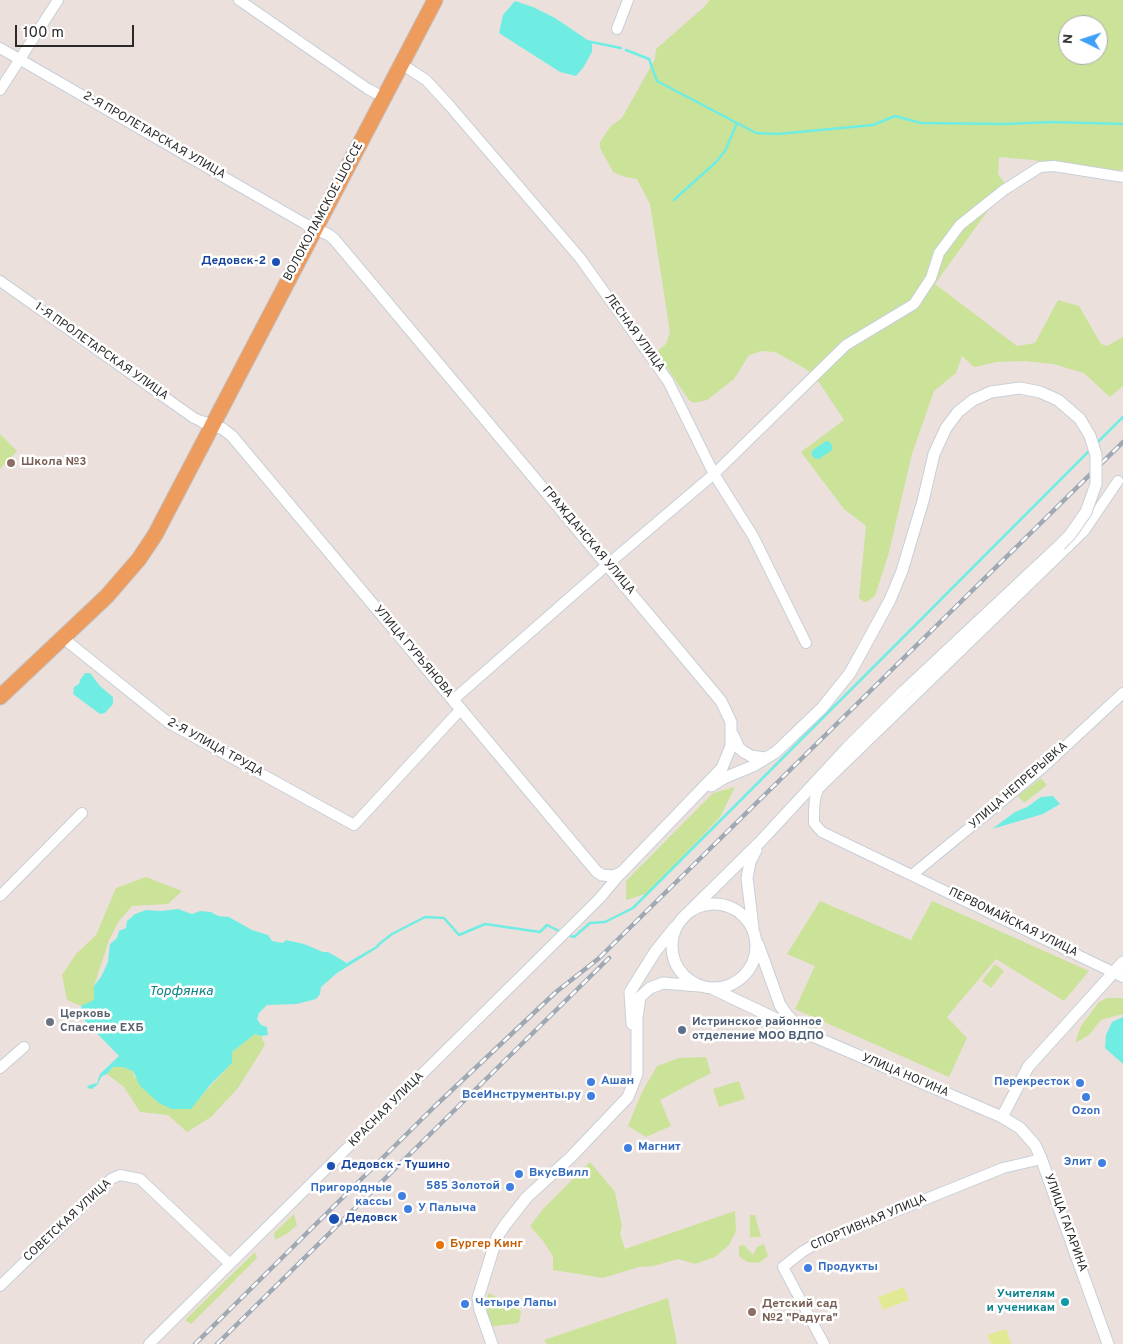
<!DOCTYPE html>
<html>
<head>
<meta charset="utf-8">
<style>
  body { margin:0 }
  #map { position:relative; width:1123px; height:1344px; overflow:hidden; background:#ece0dc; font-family:Overpass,sans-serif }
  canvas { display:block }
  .north { position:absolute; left:1058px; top:15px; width:50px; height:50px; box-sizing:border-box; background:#fff; border:1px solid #aaa; border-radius:50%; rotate:274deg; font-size:14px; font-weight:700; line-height:20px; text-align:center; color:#2a2a2a }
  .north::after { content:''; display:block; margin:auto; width:18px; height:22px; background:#3ea0f7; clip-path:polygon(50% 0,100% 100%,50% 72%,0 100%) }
  .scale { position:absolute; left:15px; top:25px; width:119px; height:22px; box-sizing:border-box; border:2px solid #2a2a2a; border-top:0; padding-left:6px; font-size:15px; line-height:18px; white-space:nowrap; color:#2a2a2a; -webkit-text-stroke:4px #fff; paint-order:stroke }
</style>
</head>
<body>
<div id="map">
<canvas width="1123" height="1344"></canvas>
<div class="north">N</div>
<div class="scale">100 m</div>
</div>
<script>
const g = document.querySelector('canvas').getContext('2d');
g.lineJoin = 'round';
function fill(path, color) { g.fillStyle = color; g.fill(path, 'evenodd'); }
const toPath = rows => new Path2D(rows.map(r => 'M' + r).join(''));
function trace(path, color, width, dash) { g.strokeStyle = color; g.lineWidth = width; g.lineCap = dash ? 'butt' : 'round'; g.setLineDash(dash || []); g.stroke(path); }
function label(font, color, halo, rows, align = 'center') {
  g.font = font + ' Overpass,sans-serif'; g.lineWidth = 5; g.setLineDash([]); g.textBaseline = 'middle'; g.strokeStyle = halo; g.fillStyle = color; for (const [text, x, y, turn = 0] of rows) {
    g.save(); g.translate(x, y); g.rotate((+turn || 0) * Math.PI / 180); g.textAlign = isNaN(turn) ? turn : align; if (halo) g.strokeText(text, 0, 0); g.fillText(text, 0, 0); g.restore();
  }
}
const green = toPath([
  [710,0,1123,0,1123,170,1090,170,1055,165,1033,160,999,157,998,174,1011,192,989,209,935,284,1017,346,1035,343,1058,300,1079,306,1101,344,1107,346,1123,337,1123,386,1110,397,1084,373,1053,364,1025,361,997,362,974,367,962,356,956,373,934,391,912,454,888,556,875,596,868,601,864,602,859,598,866,526,844,509,801,452,844,420,816,378,806,369,775,352,762,351,749,355,734,379,707,400,694,403,689,400,656,352,666,344,670,332,650,204,637,179,625,177,613,172,600,148,600,142,611,126,622,118,655,59,656,49,703,8],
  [1068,25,1098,25,1098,55,1068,55],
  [0,434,17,451,0,469],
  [1041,778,1047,785,1024,803,1018,796],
  [735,787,720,817,649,893,626,900,626,881,713,793],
  [146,877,182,891,168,904,132,906,119,921,109,940,94,986,94,1001,81,1006,67,1000,62,975,76,954,96,935,116,888],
  [820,901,911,940,932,901,1089,971,1064,1001,996,959,947,1017,967,1038,949,1077,795,1009,815,966,787,954],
  [995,964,1004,971,991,988,982,981],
  [1107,998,1123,998,1123,1014,1101,1020,1089,1035,1075,1043,1081,1026,1099,1002],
  [255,1034,261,1036,265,1045,238,1088,211,1117,187,1132,168,1115,140,1112,124,1087,107,1074,113,1067,123,1067,133,1071,134,1077,182,1108,189,1109,232,1063,232,1052],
  [706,1057,711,1073,660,1100,671,1126,646,1137,628,1126,642,1092,657,1066,679,1058],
  [739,1081,745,1099,719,1107,713,1089],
  [590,1162,615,1192,622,1227,620,1234,625,1249,735,1211,736,1231,729,1245,715,1257,695,1264,678,1259,654,1266,639,1267,603,1278,553,1270,553,1256,543,1241,530,1226,543,1209],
  [294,1214,297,1225,288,1233,275,1240,274,1233],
  [750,1215,755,1215,761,1237,750,1237],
  [764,1244,768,1256,759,1263,747,1262,739,1256,739,1246,744,1245,753,1255,757,1247],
  [255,1252,257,1258,191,1324,185,1320],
  [489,1293,521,1311,519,1323,488,1327,485,1315,485,1301],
  [668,1298,677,1344,547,1344,544,1340]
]);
const pitch = toPath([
  [904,1287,909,1300,883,1310,878,1297],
  [1006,1329,1011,1344,991,1344,987,1335]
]);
const water = toPath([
  [515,1,533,7,555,18,592,43,592,52,583,68,576,76,560,72,499,33,503,15],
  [826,441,830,442,832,446,832,450,819,459,814,458,811,454,813,450],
  [85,673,90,673,100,686,113,697,113,704,105,713,100,714,73,694,74,687,79,684,80,680],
  [1053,796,1060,804,1043,814,992,829,1015,812,1027,807,1041,797],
  [178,909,192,914,200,911,211,912,218,916,229,917,252,930,268,935,272,941,283,943,286,940,304,944,323,952,328,952,347,963,378,945,379,947,337,973,321,987,320,994,316,999,297,1004,267,1005,259,1013,257,1019,261,1025,267,1027,268,1035,261,1036,255,1034,232,1052,232,1063,211,1084,191,1109,171,1109,159,1103,140,1086,133,1071,123,1067,113,1067,107,1074,102,1076,97,1085,92,1089,87,1088,89,1085,97,1083,100,1074,119,1056,85,1021,81,1006,94,1000,94,986,101,977,108,962,110,944,117,938,119,931,126,928,127,921,135,914,146,910,161,911],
  [1123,1017,1123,1064,1105,1048,1106,1035,1112,1022]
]);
const stream = toPath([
  [586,41,621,48],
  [626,50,649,59,657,81,756,133,778,134,873,125,895,116,921,123,1003,124,1052,122,1123,124],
  [674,200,716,162,725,151,737,123],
  [1097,443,1123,417],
  [568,935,574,937,590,923,605,922,633,908,1091,449],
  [378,945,392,934,425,917,444,918,459,935,485,924,540,932,547,925,561,932]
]);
const minor = toPath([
  [239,0,368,89,385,98],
  [617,29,628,0],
  [0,48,307,225],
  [403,65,426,80,449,105,580,258,668,381,714,474,753,536,806,643],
  [0,90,58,0],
  [0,281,194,418,203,422],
  [1118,481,1084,531,818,789,815,799,814,812,814,823,822,832,1123,977],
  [63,638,169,723,354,825,461,709],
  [453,700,607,565,714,474,846,345,914,304,931,278,939,253,960,225,1004,190,1040,167,1054,166,1123,177],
  [912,875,1041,769,1123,693],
  [0,896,82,813],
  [0,1068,24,1047],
  [0,1286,111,1179,120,1175,140,1179,230,1264],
  [149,1344,599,899,621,873],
  [824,1344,783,1267,802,1252,817,1243,1003,1168,1033,1161,1041,1158]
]);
const tertiary = toPath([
  [203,422,223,429,232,436,597,872,602,875,613,876,621,873,722,768,731,746,731,722,721,701,334,239,329,235,307,225],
  [733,735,739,748,744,752,751,756,765,758],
  [711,786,724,778,753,766,776,752,822,708,850,673,890,600,902,571,923,501,934,454,946,428,958,412,973,400,991,392,1020,388,1040,392,1058,400,1080,419],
  '672 946a42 42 0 1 1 84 0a42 42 0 1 1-84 0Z',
  [690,911,760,842,848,747,904,691,1060,545],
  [753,927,747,878,750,862,756,850],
  [758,944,780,1005,787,1015,797,1025],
  [711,988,808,1034,1002,1117,1020,1128,1035,1145,1041,1158,1108,1344],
  [632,1024,630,992,655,952,675,927],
  [1002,1117,1028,1067,1123,962],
  [492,1344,480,1310,478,1298,497,1237,505,1225,527,1197,571,1157,628,1097,637,1074,637,1018,640,997,650,988,663,983,699,986]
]);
const primary = toPath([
  [0,697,107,596,139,559,155,535,435,0]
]);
const rail = toPath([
  [195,1344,434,1107,556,992,598,959,1123,442],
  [217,1344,609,958]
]);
const tertiaryBridge = toPath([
  [1060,545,1070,535,1086,512,1096,484,1096,455,1090,436,1080,419]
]);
const markers = [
  [276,262,5,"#1a4fb4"],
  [11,463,5,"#8d6e63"],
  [50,1022,5,"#6b7280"],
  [682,1030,5,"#5c6f8a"],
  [591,1082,5,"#3f7fe0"],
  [1080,1083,5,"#3f7fe0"],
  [591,1096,5,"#3f7fe0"],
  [1086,1097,5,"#3f7fe0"],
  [628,1148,5,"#3f7fe0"],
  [1102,1163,5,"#3f7fe0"],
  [331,1166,5,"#1a4fb4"],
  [519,1174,5,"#3f7fe0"],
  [510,1187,5,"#3f7fe0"],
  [402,1196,5,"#3f7fe0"],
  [408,1209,5,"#3f7fe0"],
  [334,1219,6,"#1a4fb4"],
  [440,1245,5,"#e8710a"],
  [808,1268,5,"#3f7fe0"],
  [1065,1302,5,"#0f9aa8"],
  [465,1304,5,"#3f7fe0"],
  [752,1312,5,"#8d6e63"]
];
const streetNames = [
  ["2-Я ПРОЛЕТАРСКАЯ УЛИЦА",154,136,30],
  ["ВОЛОКОЛАМСКОЕ ШОССЕ",324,212,-62],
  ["ЛЕСНАЯ УЛИЦА",634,333,54],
  ["1-Я ПРОЛЕТАРСКАЯ УЛИЦА",101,352,35],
  ["ГРАЖДАНСКАЯ УЛИЦА",588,541,50],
  ["УЛИЦА ГУРЬЯНОВА",413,652,50],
  ["2-Я УЛИЦА ТРУДА",215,748,29],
  ["УЛИЦА НЕПРЕРЫВКА",1019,786,-41],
  ["ПЕРВОМАЙСКАЯ УЛИЦА",1013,923,26],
  ["УЛИЦА НОГИНА",905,1076,23],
  ["КРАСНАЯ УЛИЦА",387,1110,-45],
  ["СОВЕТСКАЯ УЛИЦА",68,1221,-43],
  ["СПОРТИВНАЯ УЛИЦА",869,1223,-23],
  ["УЛИЦА ГАГАРИНА",1065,1223,70]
];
const transitNames = [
  ["Дедовск-2",266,262,"right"],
  ["Дедовск - Тушино",341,1166],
  ["Дедовск",345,1219]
];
const educationNames = [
  ["Школа №3",21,463],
  ["Детский сад",762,1305],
  ["№2 \"Радуга\"",762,1319]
];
const worshipNames = [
  ["Церковь",60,1015],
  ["Спасение ЕХБ",60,1029]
];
const serviceNames = [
  ["Истринское районное",692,1023],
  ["отделение МОО ВДПО",692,1037]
];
const shopNames = [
  ["Ашан",601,1082],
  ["Перекресток",1070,1083,"right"],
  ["ВсеИнструменты.ру",581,1096,"right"],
  ["Ozon",1086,1112,"center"],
  ["Магнит",638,1148],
  ["Элит",1092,1163,"right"],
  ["ВкусВилл",529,1174],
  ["585 Золотой",500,1187,"right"],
  ["Пригородные",392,1189,"right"],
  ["кассы",392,1203,"right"],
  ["У Палыча",418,1209],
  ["Продукты",818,1268],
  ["Четыре Лапы",475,1304]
];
const foodNames = [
  ["Бургер Кинг",450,1245]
];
const cultureNames = [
  ["Учителям",1055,1295],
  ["и ученикам",1055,1309]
];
const waterNames = [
  ["Торфянка",181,992]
];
fill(green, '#cbe299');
fill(pitch, '#e2e995');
fill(water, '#70ede3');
trace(stream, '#70ede3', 2.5);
trace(minor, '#c7cfd8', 12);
trace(tertiary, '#c7cfd8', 13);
trace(primary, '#c3c3c3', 17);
trace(minor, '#fff', 10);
trace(tertiary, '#fff', 11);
trace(primary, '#ee9b5e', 15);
trace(rail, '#9fa9b4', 4.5);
trace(rail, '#fff', 2.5, [8]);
trace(tertiaryBridge, '#c7cfd8', 13, []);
trace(tertiaryBridge, '#fff', 11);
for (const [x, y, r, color] of markers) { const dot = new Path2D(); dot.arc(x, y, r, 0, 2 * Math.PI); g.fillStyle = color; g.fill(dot); trace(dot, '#fff', 2); }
label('12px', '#2a2a2a', '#fff', streetNames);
label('bold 12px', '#164399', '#fff', transitNames, 'left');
label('bold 12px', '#785e54', '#fff', educationNames, 'left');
label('bold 12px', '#5b616d', '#fff', worshipNames, 'left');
label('bold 12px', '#4e5e75', '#fff', serviceNames, 'left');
label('bold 12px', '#366cbe', '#fff', shopNames, 'left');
label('bold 12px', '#c56008', '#fff', foodNames, 'left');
label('bold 12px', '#0d838f', '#fff', cultureNames, 'right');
label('italic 14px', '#0f8484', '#fff', waterNames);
</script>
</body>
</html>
